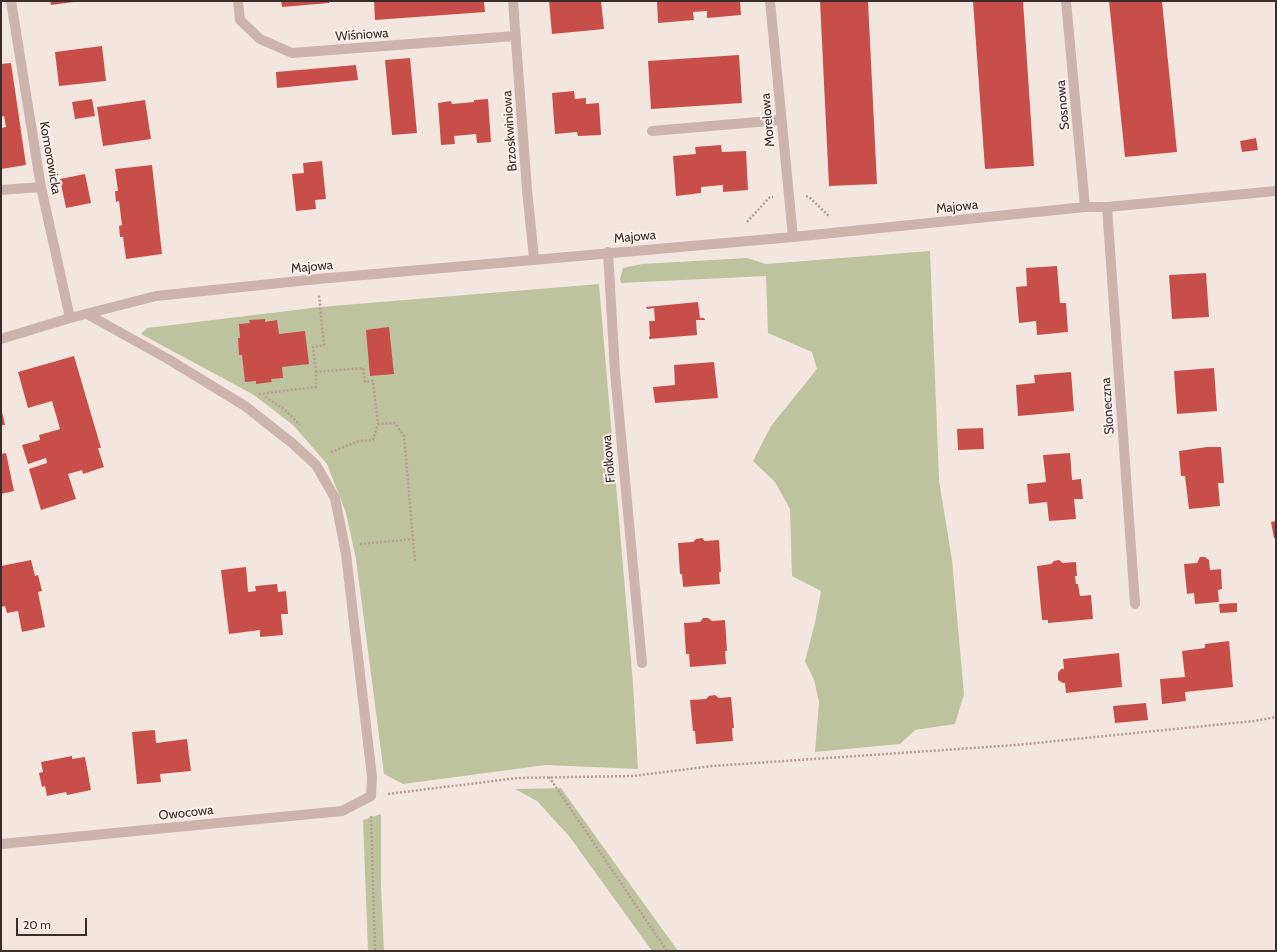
<!DOCTYPE html>
<html>
<head>
<meta charset="utf-8">
<style>
  body { margin:0 }
  #map { position:relative; width:1277px; height:952px; overflow:hidden; background:#f3e6df; font-family:Cabin,sans-serif }
  canvas { display:block }
  .frame { position:absolute; inset:0; border:2px solid #3a2c2a; pointer-events:none }
  .scale { position:absolute; left:16px; top:918px; width:71px; height:18px; box-sizing:border-box; border:2px solid #3a2c2a; border-top:0; padding-left:5px; font-size:12px; line-height:14px; white-space:nowrap; color:#3a2c2a; -webkit-text-stroke:3px #fbf1ec; paint-order:stroke }
</style>
</head>
<body>
<div id="map">
<canvas width="1277" height="952"></canvas>
<div class="frame"></div>
<div class="scale">20 m</div>
</div>
<script>
const g = document.querySelector('canvas').getContext('2d');
g.lineJoin = 'round';
function fill(path, color) { g.fillStyle = color; g.fill(path, 'evenodd'); }
const toPath = rows => new Path2D(rows.map(r => 'M' + r).join(''));
function trace(path, color, width, dash) { g.strokeStyle = color; g.lineWidth = width; g.lineCap = dash ? 'butt' : 'round'; g.setLineDash(dash || []); g.stroke(path); }
function label(font, color, halo, rows, align = 'center') {
  g.font = font + ' Cabin,sans-serif'; g.lineWidth = 4; g.setLineDash([]); g.textBaseline = 'middle'; g.strokeStyle = halo; g.fillStyle = color; for (const [text, x, y, turn = 0] of rows) {
    g.save(); g.translate(x, y); g.rotate((+turn || 0) * Math.PI / 180); g.textAlign = isNaN(turn) ? turn : align; if (halo) g.strokeText(text, 0, 0); g.fillText(text, 0, 0); g.restore();
  }
}
const green = toPath([
  [930,251,939,480,952,560,964,694,955,724,915,730,900,744,815,752,819,702,814,680,805,661,815,623,821,591,792,576,790,509,775,482,753,461,771,426,817,369,812,352,768,333,766,276,621,283,620,279,623,268,642,264,747,258,766,264],
  [599,284,633,684,638,769,546,765,403,784,384,774,356,559,346,513,327,464,294,426,254,395,141,334,147,328,320,307],
  [561,788,629,883,678,951,652,951,569,836,537,801,515,789],
  [381,814,381,885,384,951,368,951,363,820]
]);
const building = toPath([
  [50,1,74,1,74,2,51,5],
  [281,1,329,1,329,3,282,7],
  [374,1,484,1,485,12,375,20],
  [549,1,601,1,604,29,552,34],
  [657,1,740,1,741,15,707,18,707,11,693,12,694,20,658,23],
  [820,1,868,1,877,184,829,186],
  [973,1,1023,1,1034,166,985,169],
  [1109,1,1162,1,1177,152,1125,157],
  [102,46,106,81,59,86,55,52],
  [739,55,742,103,651,109,648,61],
  [410,58,417,133,392,135,385,60],
  [11,63,26,165,1,169,1,128,6,127,4,116,1,117,1,64],
  [356,65,358,80,277,88,276,72],
  [574,91,575,99,586,98,586,104,599,103,601,135,578,136,577,132,555,134,552,93],
  [92,99,95,116,75,119,72,102],
  [488,99,491,142,477,143,476,134,454,136,455,144,441,145,438,103,451,101,452,104,474,102,474,100],
  [145,100,151,139,103,146,97,107],
  [1256,138,1258,150,1242,152,1240,141],
  [721,145,722,152,746,151,748,190,723,192,723,185,701,187,701,193,676,196,673,156,696,154,695,147],
  [322,161,326,199,315,200,316,209,296,211,292,174,304,173,303,163],
  [152,165,162,254,126,259,123,237,120,237,119,226,122,225,119,201,116,202,115,191,118,191,115,169],
  [85,174,91,203,66,208,60,179],
  [1057,266,1060,303,1066,303,1068,332,1037,335,1036,321,1019,323,1016,287,1027,286,1026,268],
  [1206,273,1209,317,1172,319,1169,275],
  [698,302,700,318,704,318,705,320,696,320,697,335,649,339,649,337,650,336,649,321,655,321,654,308,647,309,646,307],
  [265,319,265,322,277,320,279,334,305,331,309,364,282,367,283,378,271,379,272,382,256,384,256,381,245,382,242,355,239,355,238,338,240,338,239,324,250,323,249,320],
  [389,327,394,374,370,376,366,330],
  [74,356,101,448,98,448,104,467,83,474,82,470,68,474,76,499,41,510,29,469,47,463,46,458,28,464,22,445,40,440,39,435,60,429,52,401,28,408,18,372],
  [714,362,718,398,655,403,653,387,675,385,674,365],
  [1214,368,1217,411,1177,414,1174,371],
  [1071,372,1074,411,1018,416,1016,385,1035,383,1034,375],
  [1,408,5,425,1,425],
  [983,428,984,449,958,450,957,429],
  [1207,447,1221,447,1224,483,1218,483,1220,506,1189,509,1185,476,1181,476,1179,451],
  [6,453,14,491,1,494,1,454],
  [1070,453,1072,480,1081,479,1083,499,1074,499,1076,519,1049,521,1047,502,1029,504,1027,484,1046,482,1043,455],
  [1276,521,1276,538,1274,538,1271,522],
  [702,538,705,541,719,540,721,572,719,572,720,584,683,587,682,574,680,574,678,543,693,542,696,539],
  [1200,557,1205,557,1209,560,1210,570,1221,569,1222,589,1218,590,1219,602,1195,604,1194,593,1187,594,1184,564,1197,563],
  [31,560,35,576,38,575,42,591,38,592,45,627,22,632,18,611,7,613,5,606,1,607,1,566],
  [1059,560,1063,563,1076,562,1077,576,1075,576,1076,584,1078,584,1080,596,1091,595,1093,619,1048,623,1048,620,1042,620,1037,566,1051,564,1054,561],
  [246,567,248,592,256,591,255,586,277,584,278,592,286,591,288,614,281,614,283,635,260,637,260,630,229,634,221,570],
  [1237,603,1237,612,1220,613,1219,604],
  [703,618,708,618,712,621,725,620,727,651,725,651,726,664,690,667,689,654,686,654,684,623,700,622],
  [1229,641,1233,687,1185,692,1186,701,1162,704,1160,679,1185,677,1182,651,1205,648,1205,644],
  [1119,653,1122,687,1066,693,1065,683,1063,683,1058,680,1058,673,1061,669,1064,669,1063,659],
  [715,695,719,698,731,697,734,728,732,728,733,741,696,744,695,731,693,731,690,700,706,699,709,696],
  [1146,703,1148,720,1115,723,1113,706],
  [155,730,156,743,187,739,191,771,160,774,161,782,137,784,132,732],
  [72,756,72,759,85,757,91,790,67,795,66,792,47,796,45,786,42,787,39,773,43,772,41,762]
]);
const path = toPath([
  [806,196,809,197,829,216],
  [747,222,770,197,773,197],
  [316,372,313,347,324,345,319,295],
  [259,394,316,387,316,372,363,368,365,382,373,381,378,424,373,440,359,441,329,453],
  [265,397,284,409,300,425],
  [413,539,415,562],
  [360,544,413,539,404,436,395,423,378,424],
  [549,777,667,951],
  [388,794,517,778,633,776,712,766,1016,745,1254,721,1276,717],
  [371,816,375,951]
]);
const lane = toPath([
  [652,131,781,120]
]);
const street = toPath([
  [11,1,41,187,70,318],
  [238,1,240,20,260,39,292,53,515,36],
  [513,1,527,190,534,258],
  [770,1,793,237],
  [1066,1,1085,207],
  [1,190,41,187],
  [1107,207,1135,604],
  [608,252,615,372,642,663],
  [1,339,70,318,156,296,318,279,793,237,1085,207,1107,207,1276,191],
  [1,844,342,811,371,796,372,777,346,554,335,498,316,465,292,443,245,406,168,359,87,314]
]);
const streetNames = [
  ["Wiśniowa",362,35,-4],
  ["Sosnowa",1063,105,-95],
  ["Morelowa",768,120,-95],
  ["Brzoskwiniowa",510,131,-94],
  ["Komorowicka",50,158,80],
  ["Majowa",957,207,-6],
  ["Majowa",635,237,-5],
  ["Majowa",312,267,-5],
  ["Słoneczna",1108,406,-94],
  ["Fiołkowa",609,459,-95],
  ["Owocowa",186,813,-6]
];
fill(green, '#bec39f');
fill(building, '#c84f49');
trace(path, '#b89d95', 2.5, [2, 2]);
trace(lane, '#ccb3ab', 10);
trace(street, '#ccb3ab', 10);
label('13px', '#3a2c2a', '#fbf1ec', streetNames);
</script>
</body>
</html>
